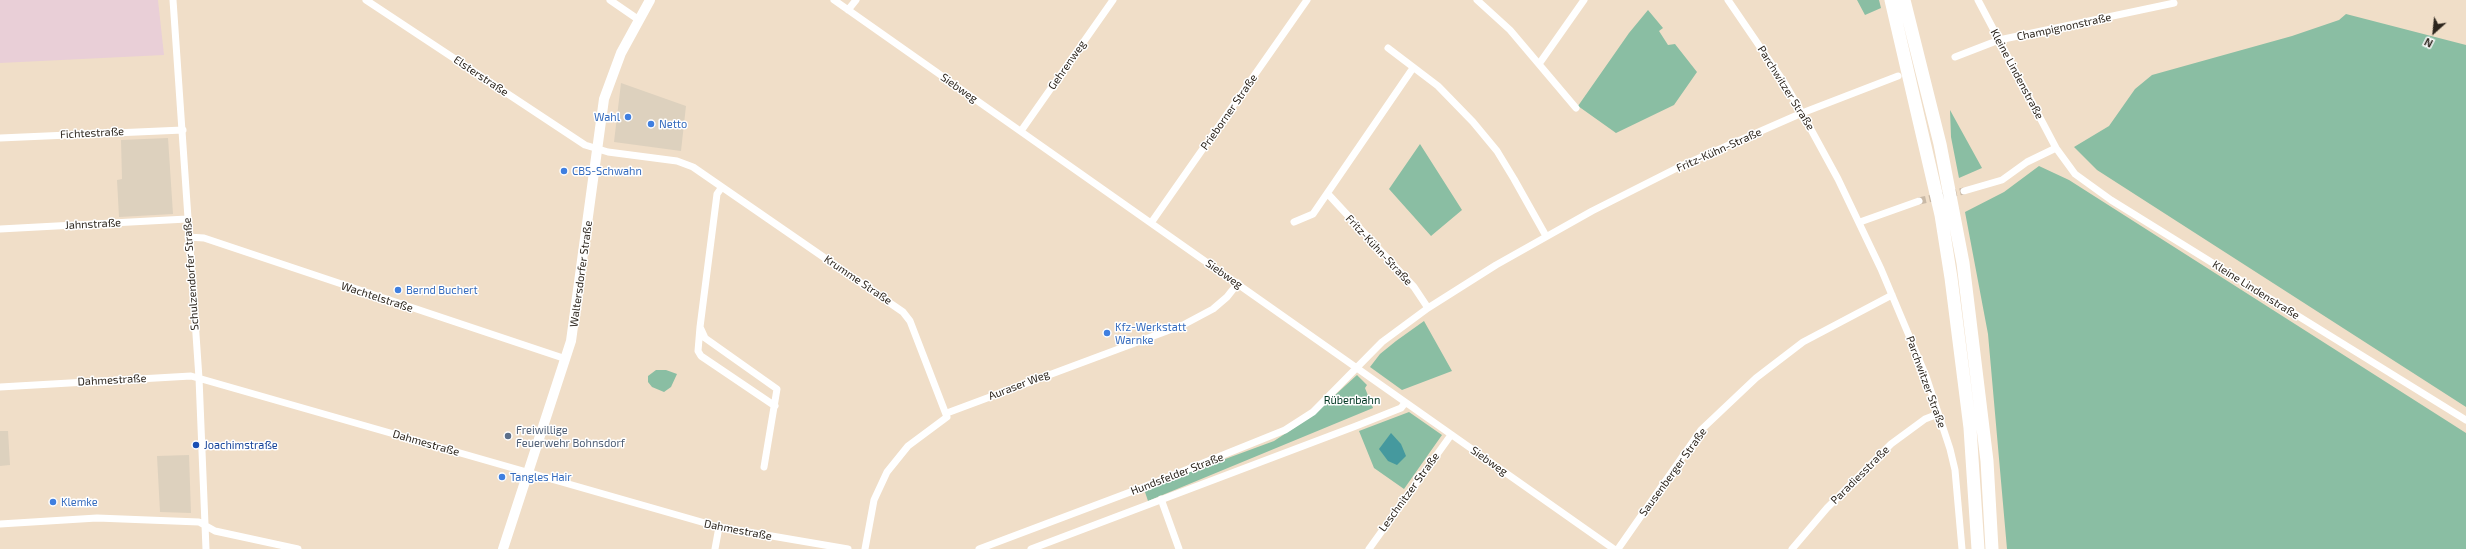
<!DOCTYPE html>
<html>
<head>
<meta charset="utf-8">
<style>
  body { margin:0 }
  #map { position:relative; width:2466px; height:549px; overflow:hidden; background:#f0dec8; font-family:"Exo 2",sans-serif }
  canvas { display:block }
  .north { position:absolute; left:2414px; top:12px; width:40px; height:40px; -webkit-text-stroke:3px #fff; paint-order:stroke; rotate:207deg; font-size:11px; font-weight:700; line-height:16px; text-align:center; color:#2c251d }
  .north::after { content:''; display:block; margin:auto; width:14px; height:18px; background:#2c251d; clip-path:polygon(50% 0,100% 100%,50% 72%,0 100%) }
</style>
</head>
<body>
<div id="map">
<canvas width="2466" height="549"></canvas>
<div class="north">N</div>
</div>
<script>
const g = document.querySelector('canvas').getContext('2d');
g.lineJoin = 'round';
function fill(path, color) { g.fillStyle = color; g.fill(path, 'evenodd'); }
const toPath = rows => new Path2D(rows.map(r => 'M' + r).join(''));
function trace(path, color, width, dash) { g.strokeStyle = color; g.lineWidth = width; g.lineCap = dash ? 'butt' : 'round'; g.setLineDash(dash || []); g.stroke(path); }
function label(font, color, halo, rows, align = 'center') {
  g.font = font + ' "Exo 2",sans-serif'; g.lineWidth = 3; g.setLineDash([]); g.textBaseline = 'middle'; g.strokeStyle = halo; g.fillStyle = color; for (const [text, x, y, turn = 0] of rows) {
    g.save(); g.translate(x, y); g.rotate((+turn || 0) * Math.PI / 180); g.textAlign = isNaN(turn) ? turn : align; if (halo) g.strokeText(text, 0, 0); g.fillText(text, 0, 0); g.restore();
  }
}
const commercial = toPath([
  [621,83,686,106,681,151,614,142],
  [168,138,173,214,119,217,117,180,122,179,121,140],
  [0,431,8,431,10,465,0,466],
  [189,455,191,513,160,512,157,456]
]);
const industrial = toPath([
  [0,0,158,0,164,55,0,63]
]);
const green = toPath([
  [1857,0,1879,0,1881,8,1865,15],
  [1648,10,1663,28,1659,31,1668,45,1675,44,1697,72,1674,105,1616,133,1578,106,1629,33],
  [2346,14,2466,45,2466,407,2097,170,2074,147,2109,126,2135,89,2152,75,2292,36,2339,20],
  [1950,110,1982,168,1959,178,1951,137],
  [1420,144,1462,210,1431,236,1389,189],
  [2039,166,2069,180,2466,433,2466,549,2007,549,1988,334,1965,212,2004,192],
  [1424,321,1452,371,1402,390,1370,367,1380,354,1396,341],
  [656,370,666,370,677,374,671,387,664,392,652,387,648,382,648,376],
  [1357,375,1367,385,1365,388,1373,408,1148,501,1144,489,1274,441,1312,416],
  [1409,412,1442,435,1404,489,1374,468,1359,431]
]);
const water = toPath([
  [1391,433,1401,444,1406,456,1397,465,1388,461,1379,449]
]);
const streetTunnel = toPath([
  [1919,201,1964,191]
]);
const street = toPath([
  [173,0,199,378,206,549],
  [366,0,585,145,608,152,677,161,693,167,903,312,910,321,947,417,908,446,887,472,874,500,865,549],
  [610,0,639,20],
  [834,0,1614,549],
  [1477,0,1510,30,1576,108],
  [1728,0,1784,82,1802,113,1838,179,1881,269,1926,376,1950,449,1955,470,1962,549],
  [1978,0,2056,148,2075,174,2111,200,2466,420],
  [848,10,856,0],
  [1388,48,1438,86,1473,122,1497,151,1514,179,1546,236],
  [1955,57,1999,40,2174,3],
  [1539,64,1584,0],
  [1021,131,1113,0],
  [0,138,183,130],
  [722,187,717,194,700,327,705,338,777,389,764,467],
  [1964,191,2002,180,2027,162,2056,148],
  [1328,194,1414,287,1428,308],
  [1294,222,1313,214,1413,68],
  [1860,222,1919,201],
  [1151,223,1307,0],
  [0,229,187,219],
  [188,237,204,238,566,359],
  [700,327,698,351,701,356,775,406],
  [0,387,191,376,719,527,848,549],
  [947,413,1183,325,1213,309,1227,297,1238,283],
  [1161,499,1179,549],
  [0,524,97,518,199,522,215,531,298,549],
  [715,549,719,527],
  [979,549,1141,488,1285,430,1313,412,1382,342,1428,308,1496,265,1592,211,1681,166,1802,113,1898,76],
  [1031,549,1356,426,1401,408,1405,403],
  [1369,549,1451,435],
  [1618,549,1701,430,1756,378,1803,342,1892,295],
  [1792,549,1827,508,1891,444,1925,419,1938,414]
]);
const secondary = toPath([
  [503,549,571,341,604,99,621,53,650,0]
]);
const highway = toPath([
  [1891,0,1941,215,1951,278,1970,428,1978,549],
  [1904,0,1940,144,1963,263,1987,461,1992,549]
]);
const markers = [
  [628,117,4,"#3f7fe0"],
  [651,124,4,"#3f7fe0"],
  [564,171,4,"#3f7fe0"],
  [398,290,4,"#3f7fe0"],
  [1107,333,4,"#3f7fe0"],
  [508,436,4,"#5c6f8a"],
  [196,445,4,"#1a4fb4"],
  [502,477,4,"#3f7fe0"],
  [53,502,4,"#3f7fe0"]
];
const streetNames = [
  ["Champignonstraße",2064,27,-12],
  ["Gehrenweg",1067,65,-55],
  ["Kleine Lindenstraße",2017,74,62],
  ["Elsterstraße",481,76,34],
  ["Siebweg",959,88,35],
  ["Parchwitzer Straße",1786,88,58],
  ["Prieborner Straße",1229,112,-55],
  ["Fichtestraße",92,133,-3],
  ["Fritz-Kühn-Straße",1719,150,-24],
  ["Jahnstraße",93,224,-3],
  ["Fritz-Kühn-Straße",1379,250,47],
  ["Schulzendorfer Straße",191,274,-94],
  ["Waltersdorfer Straße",581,274,-82],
  ["Siebweg",1224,274,35],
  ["Krumme Straße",858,280,34],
  ["Kleine Lindenstraße",2256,290,32],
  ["Wachtelstraße",377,297,18],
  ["Dahmestraße",112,380,-3],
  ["Parchwitzer Straße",1926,382,70],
  ["Auraser Weg",1019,385,-21],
  ["Dahmestraße",426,443,16],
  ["Siebweg",1489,461,35],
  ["Sausenberger Straße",1673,472,-54],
  ["Hundsfelder Straße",1177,474,-21],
  ["Paradiesstraße",1860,475,-45],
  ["Leschnitzer Straße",1409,492,-54],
  ["Dahmestraße",738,530,11]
];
const shopNames = [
  ["Wahl",620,117,"right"],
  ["Netto",659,124],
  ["CBS-Schwahn",572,171],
  ["Bernd Buchert",406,290],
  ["Kfz-Werkstatt",1115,327],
  ["Warnke",1115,340],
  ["Tangles Hair",510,477],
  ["Klemke",61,502]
];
const parkNames = [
  ["Rübenbahn",1352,400]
];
const serviceNames = [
  ["Freiwillige",516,430],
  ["Feuerwehr Bohnsdorf",516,443]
];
const transitNames = [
  ["Joachimstraße",204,445]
];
fill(commercial, '#ddd1be');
fill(industrial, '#e9cfd7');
fill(green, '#8abea3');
fill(water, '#45999e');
trace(streetTunnel, '#c9b9a6', 7, [7, 3.5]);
trace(street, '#fff', 7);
trace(secondary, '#fff', 10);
trace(highway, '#fff', 13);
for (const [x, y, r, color] of markers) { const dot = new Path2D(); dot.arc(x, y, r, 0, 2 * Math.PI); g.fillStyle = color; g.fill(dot); trace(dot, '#fff', 1.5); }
label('11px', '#2c251d', '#fff', streetNames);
label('11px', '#366cbe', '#fff', shopNames, 'left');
label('11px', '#003622', '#fff', parkNames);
label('11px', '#4e5e75', '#fff', serviceNames, 'left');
label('11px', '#164399', '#fff', transitNames, 'left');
</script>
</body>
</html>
